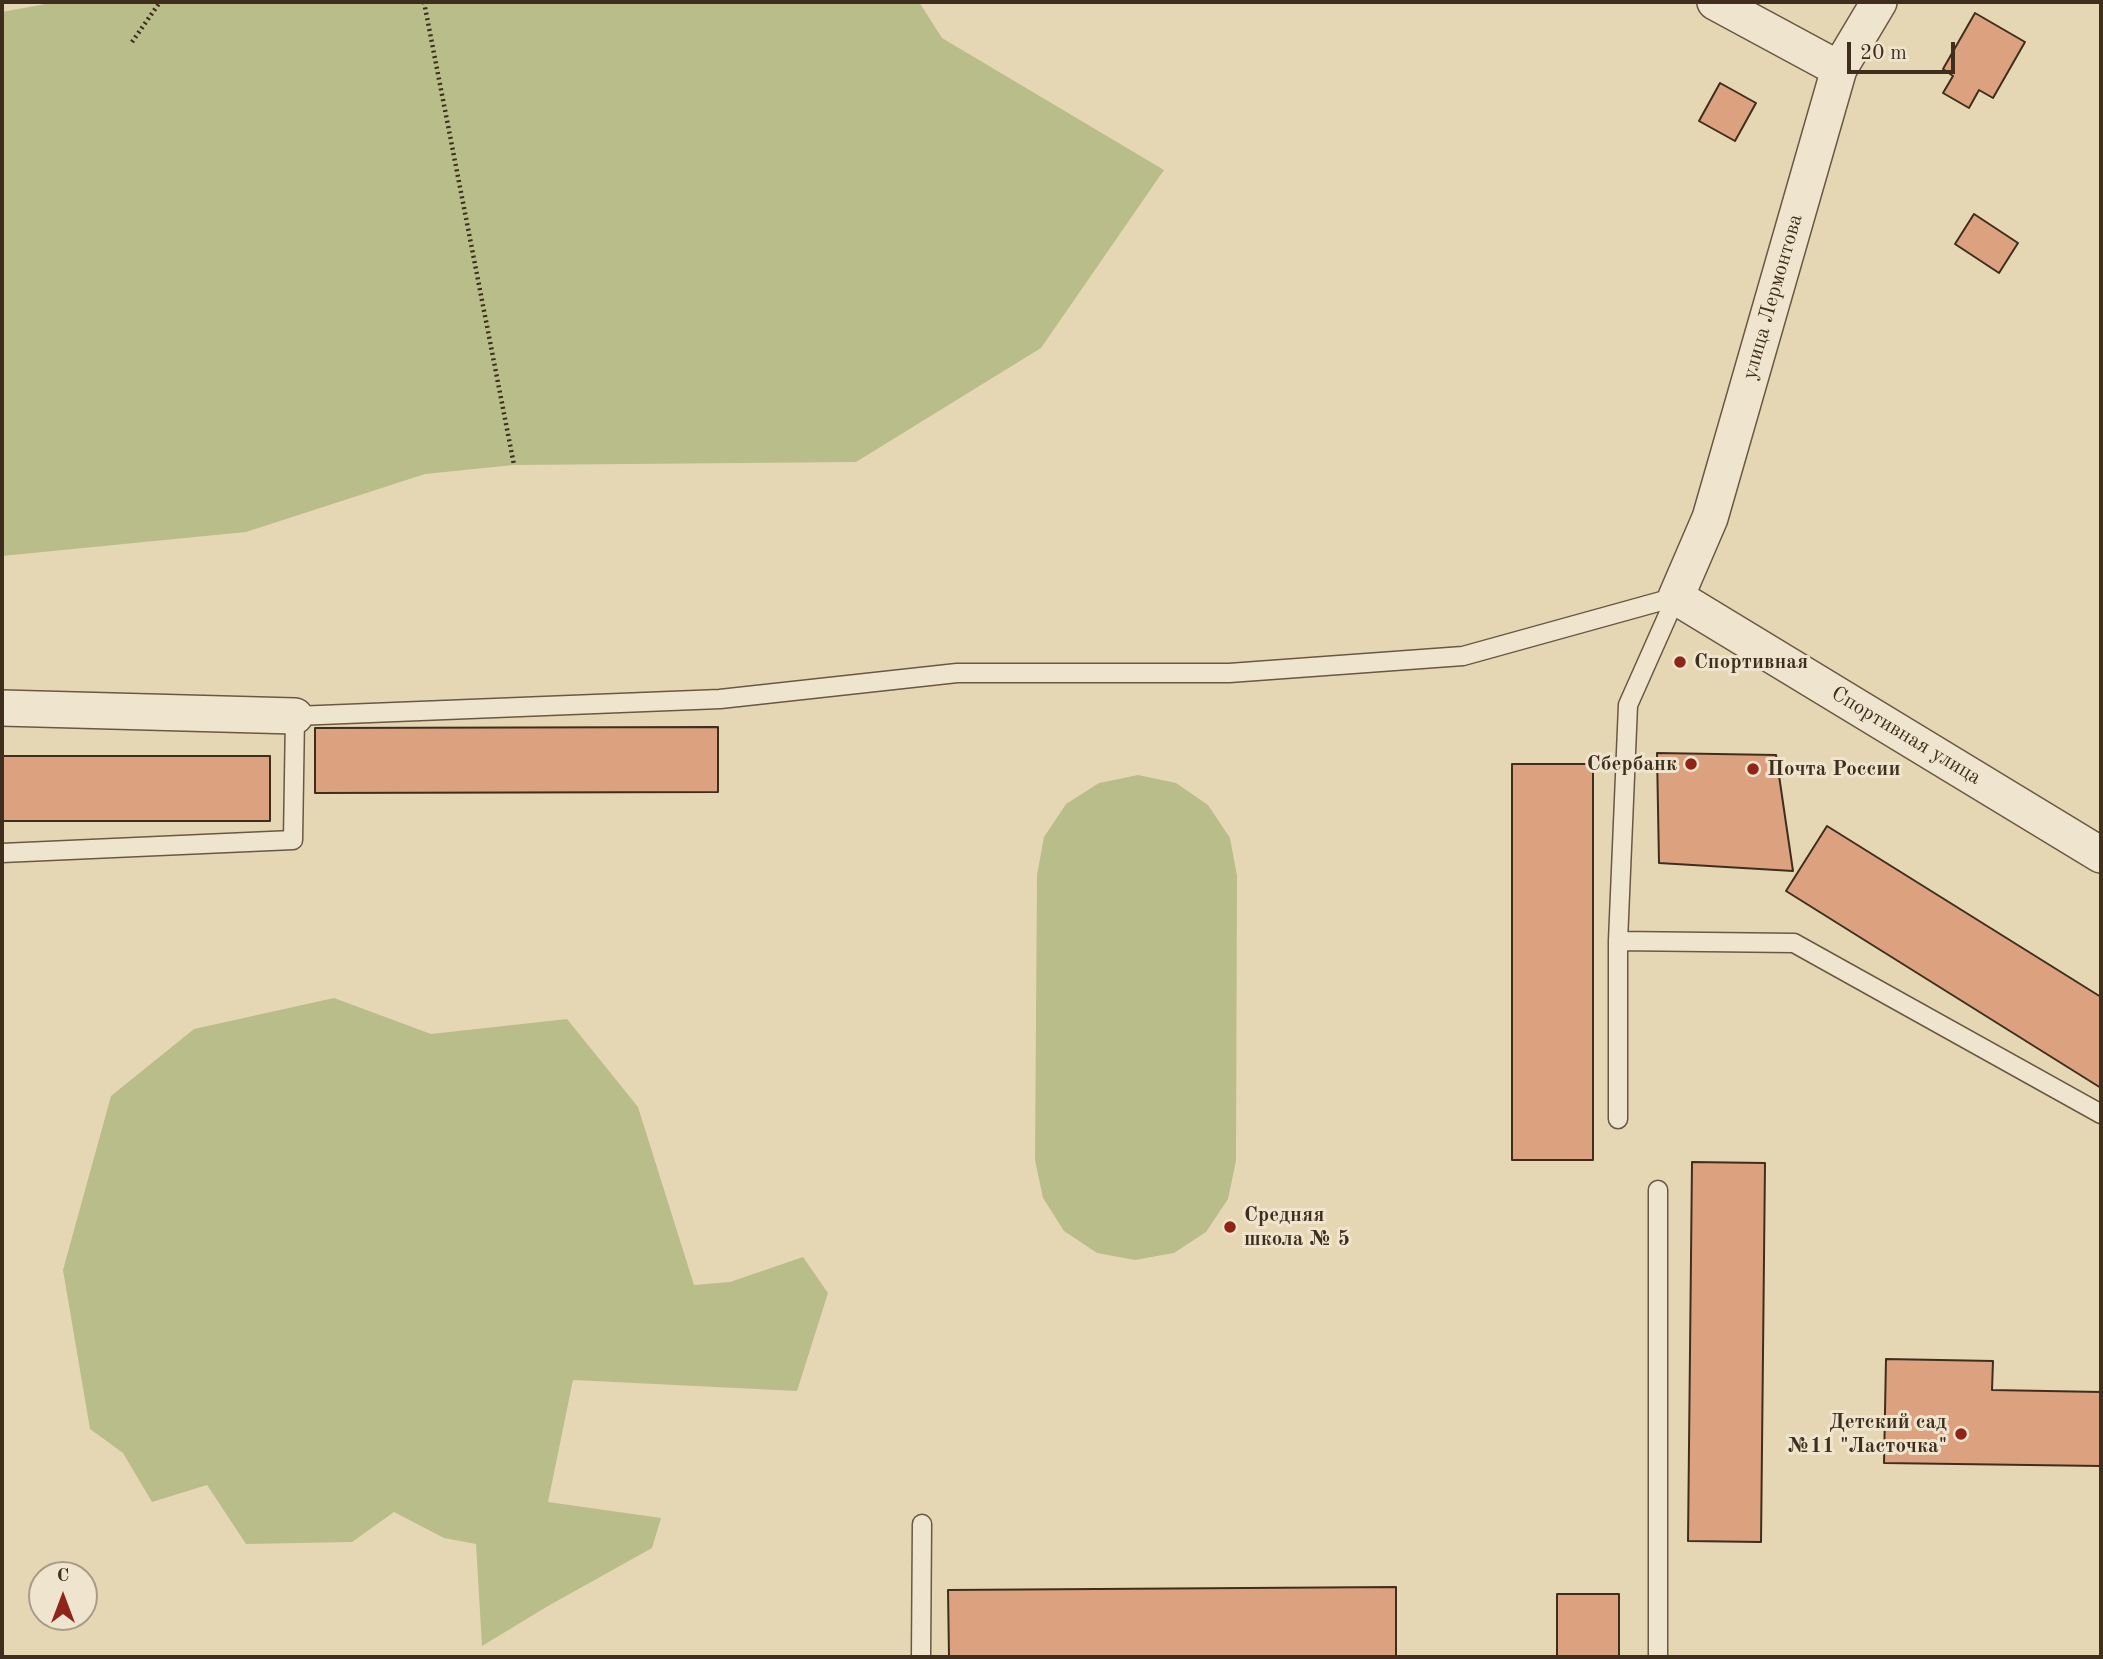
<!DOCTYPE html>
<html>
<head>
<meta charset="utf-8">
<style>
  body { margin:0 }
  #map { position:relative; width:2103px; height:1659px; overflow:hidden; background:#e6d7b4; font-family:"Old Standard TT",serif }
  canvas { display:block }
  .frame { position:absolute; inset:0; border:4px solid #3f2e1d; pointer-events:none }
  .north { position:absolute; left:28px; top:1561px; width:70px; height:70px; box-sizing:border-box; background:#efe5ce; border:2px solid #a99c87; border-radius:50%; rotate:0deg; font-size:19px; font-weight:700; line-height:28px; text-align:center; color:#3f2e1d }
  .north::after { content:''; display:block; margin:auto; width:24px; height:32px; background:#8f2418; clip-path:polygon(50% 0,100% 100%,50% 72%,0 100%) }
  .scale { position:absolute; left:1847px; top:42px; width:108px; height:32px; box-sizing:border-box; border:4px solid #3f2e1d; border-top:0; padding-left:9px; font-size:21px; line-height:24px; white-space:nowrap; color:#3f2e1d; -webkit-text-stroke:5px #efe5ce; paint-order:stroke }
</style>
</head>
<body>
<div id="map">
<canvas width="2103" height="1659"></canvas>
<div class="frame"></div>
<div class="north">С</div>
<div class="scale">20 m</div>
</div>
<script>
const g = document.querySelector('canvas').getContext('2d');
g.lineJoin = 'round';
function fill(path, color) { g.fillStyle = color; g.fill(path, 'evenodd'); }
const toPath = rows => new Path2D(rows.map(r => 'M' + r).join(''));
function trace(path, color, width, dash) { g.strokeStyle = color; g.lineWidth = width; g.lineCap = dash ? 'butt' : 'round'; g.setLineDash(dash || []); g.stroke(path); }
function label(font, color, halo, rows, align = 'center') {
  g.font = font + ' "Old Standard TT",serif'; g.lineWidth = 6; g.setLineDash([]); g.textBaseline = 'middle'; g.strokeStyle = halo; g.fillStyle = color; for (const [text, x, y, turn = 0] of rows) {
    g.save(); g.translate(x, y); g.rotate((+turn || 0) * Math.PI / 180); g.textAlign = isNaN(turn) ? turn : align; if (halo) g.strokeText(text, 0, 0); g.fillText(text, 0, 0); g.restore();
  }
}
const green = toPath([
  [56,2,919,2,942,38,1164,170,1041,348,856,462,514,465,425,474,246,532,2,556,2,12],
  [1138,775,1176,783,1208,805,1230,838,1237,876,1236,1161,1228,1199,1206,1232,1174,1253,1135,1260,1097,1253,1064,1231,1043,1198,1035,1160,1037,875,1044,837,1066,804,1099,783],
  [334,998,431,1034,567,1019,638,1107,694,1285,730,1282,803,1257,828,1293,797,1391,573,1380,548,1502,661,1518,652,1548,548,1606,482,1646,476,1544,444,1538,394,1512,352,1542,246,1544,207,1485,152,1502,123,1453,90,1429,63,1270,111,1096,194,1029]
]);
const building = toPath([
  [1975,13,2025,42,1993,98,1979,90,1969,108,1943,93,1953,76,1943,69,1975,13],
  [1720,83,1756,103,1735,141,1699,121,1720,83],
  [1974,214,2018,243,1999,273,1955,244,1974,214],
  [718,727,718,792,315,793,315,728,718,727],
  [1657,753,1776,755,1793,871,1659,863,1657,753],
  [2,756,270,756,270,821,2,821,2,756],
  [1512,764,1593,764,1593,1160,1512,1160,1512,764],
  [1827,826,2101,997,2101,1088,1786,891,1827,826],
  [1692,1162,1765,1163,1761,1542,1688,1541,1692,1162],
  [1886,1359,1993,1361,1992,1390,2101,1392,2101,1466,1884,1463,1886,1359],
  [1396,1587,1396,1656,949,1657,948,1590,1396,1587],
  [1557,1594,1619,1594,1619,1657,1557,1657,1557,1594]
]);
const path = toPath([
  [424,2,514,465],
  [132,42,160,2]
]);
const service = toPath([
  [2,853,293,840,295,716,720,699,957,673,1229,673,1463,656,1676,597],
  [1618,941,1628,705,1676,597],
  [1618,1119,1618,941,1794,943,2101,1114],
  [1658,1190,1658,1657],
  [921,1657,922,1524]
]);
const minor = toPath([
  [1715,2,1839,69],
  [1879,2,1839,69,1710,518,1676,597,2101,855],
  [2,708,295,716]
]);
const markers = [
  [1680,662,7,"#8f2418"],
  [1691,764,7,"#8f2418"],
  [1753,769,7,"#8f2418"],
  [1230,1227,7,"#8f2418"],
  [1961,1434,7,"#8f2418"]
];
const streetNames = [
  ["улица Лермонтова",1773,297,-74],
  ["Спортивная улица",1906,736,31]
];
const poiNames = [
  ["Спортивная",1694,662],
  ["Сбербанк",1677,764,"right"],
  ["Почта России",1767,769],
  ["Средняя",1244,1215],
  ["школа № 5",1244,1239],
  ["Детский сад",1947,1422,"right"],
  ["№11 \"Ласточка\"",1947,1446,"right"]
];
fill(green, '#b9bd8a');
fill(building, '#dca280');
trace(building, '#3f2e1d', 2);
trace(service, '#695843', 21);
trace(minor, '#695843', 38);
trace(path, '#3f2e1d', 4.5, [2, 3.5]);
trace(service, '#efe5ce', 18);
trace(minor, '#efe5ce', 35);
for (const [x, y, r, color] of markers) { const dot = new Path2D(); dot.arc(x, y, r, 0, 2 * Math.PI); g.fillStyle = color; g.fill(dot); trace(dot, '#efe5ce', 2.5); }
label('21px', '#3f2e1d', '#efe5ce', streetNames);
label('bold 21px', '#3f2e1d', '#efe5ce', poiNames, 'left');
</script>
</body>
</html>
